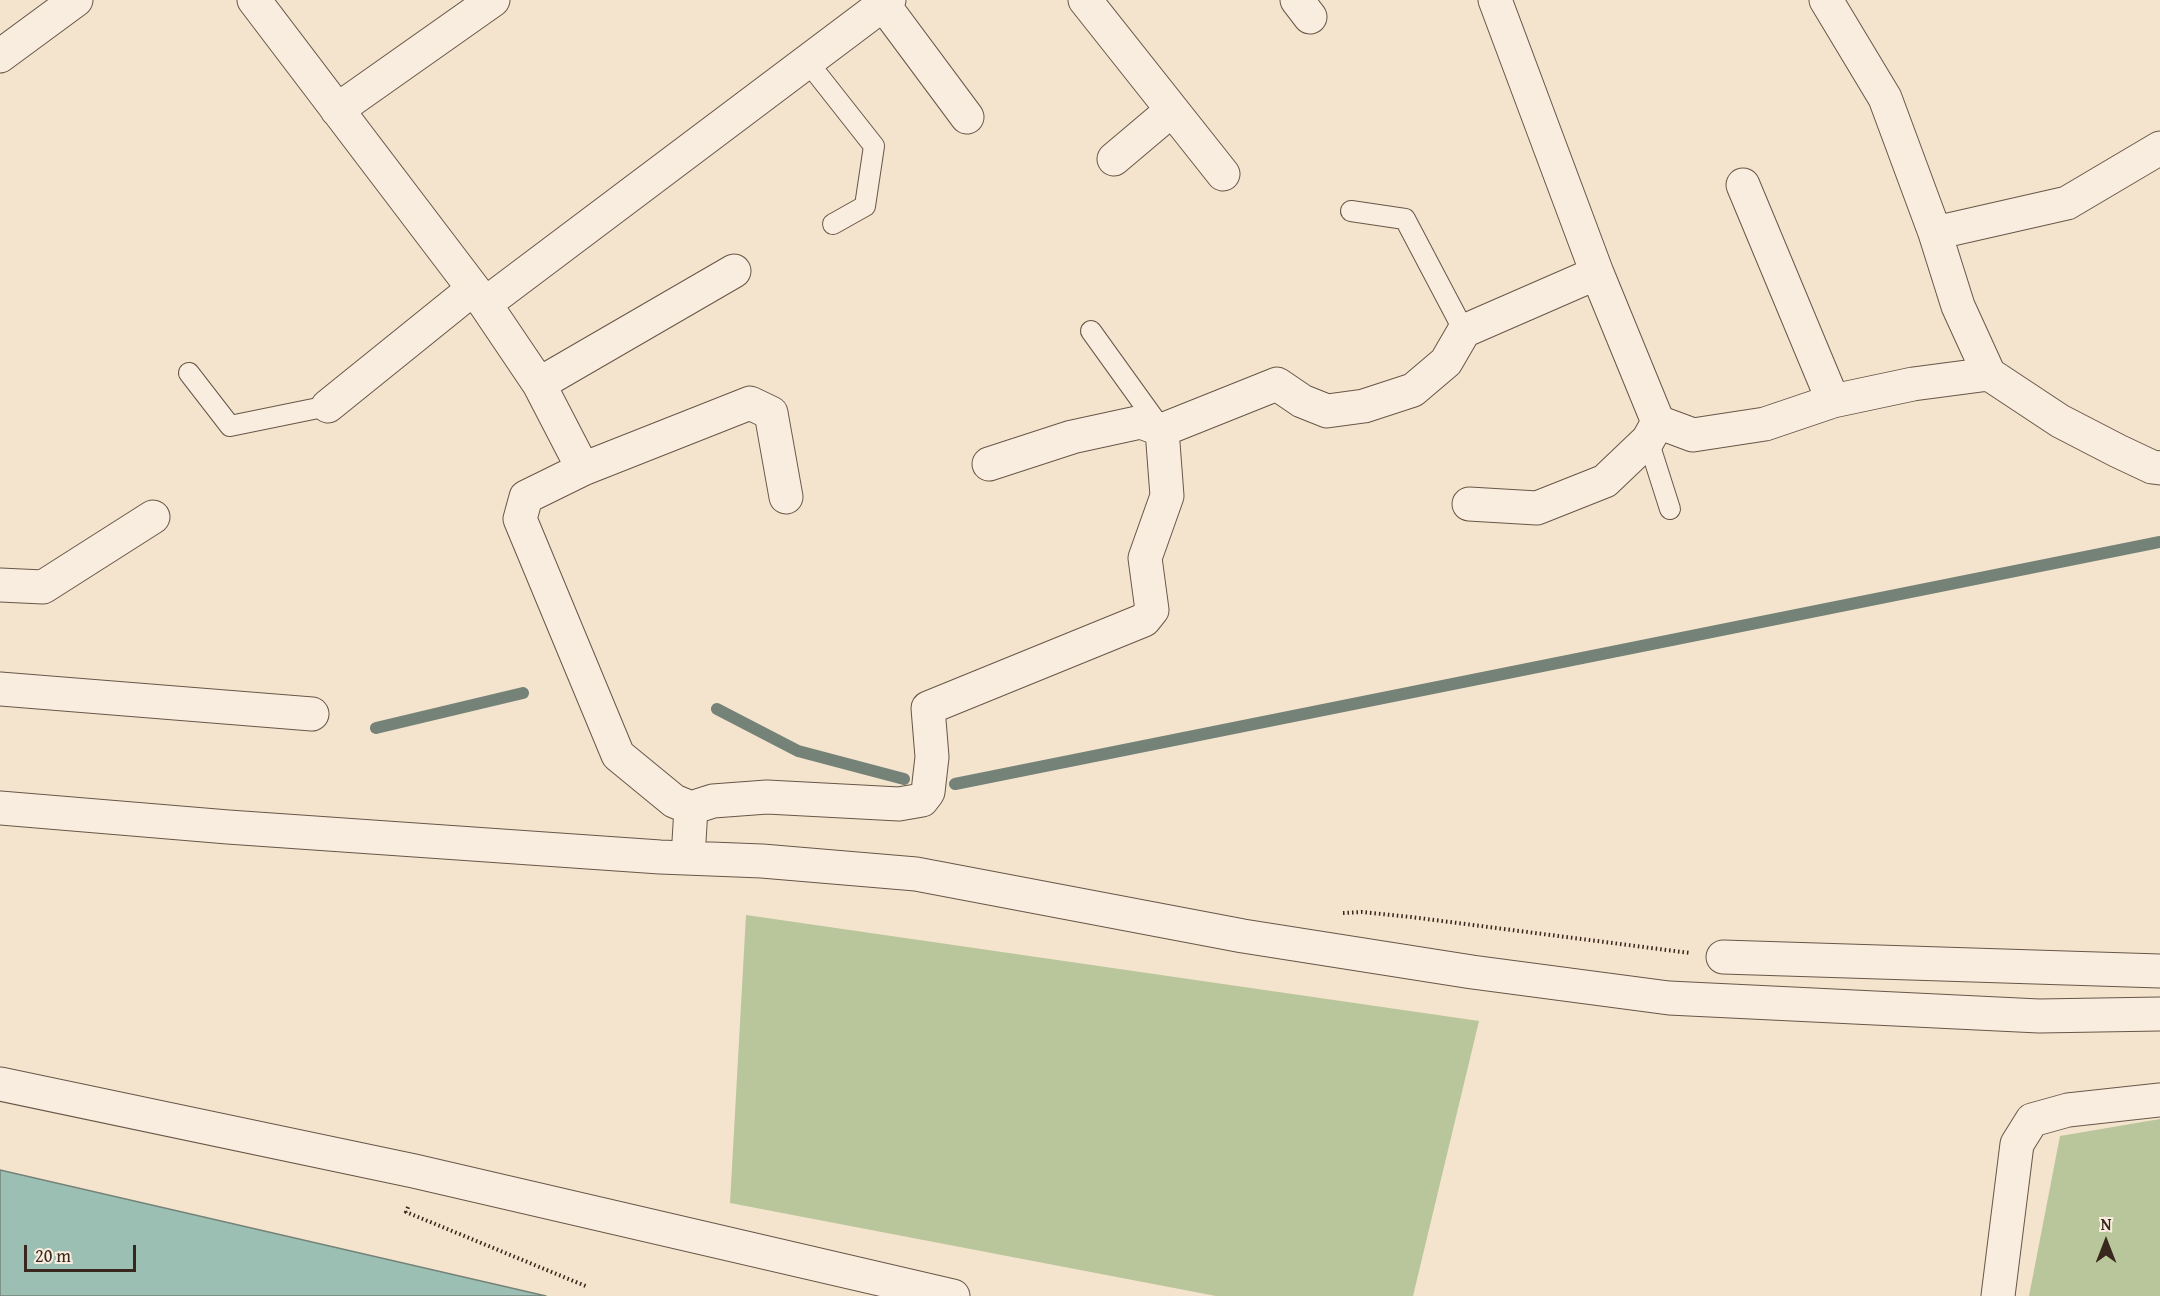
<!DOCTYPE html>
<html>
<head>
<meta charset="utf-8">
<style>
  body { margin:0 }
  #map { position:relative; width:2160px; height:1296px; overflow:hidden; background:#f4e4cd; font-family:"Gentium Book Plus",serif }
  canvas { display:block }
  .north { position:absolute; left:2076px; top:1212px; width:60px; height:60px; -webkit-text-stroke:4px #f8edde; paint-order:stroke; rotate:0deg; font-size:16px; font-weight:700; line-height:24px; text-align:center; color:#39261c }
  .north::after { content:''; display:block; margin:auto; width:21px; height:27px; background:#39261c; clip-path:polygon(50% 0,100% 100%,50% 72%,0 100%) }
  .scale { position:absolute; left:24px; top:1245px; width:112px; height:27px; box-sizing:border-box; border:3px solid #39261c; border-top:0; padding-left:8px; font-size:18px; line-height:21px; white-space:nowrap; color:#39261c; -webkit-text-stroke:4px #f8edde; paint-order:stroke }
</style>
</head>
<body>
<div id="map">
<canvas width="2160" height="1296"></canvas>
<div class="north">N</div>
<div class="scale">20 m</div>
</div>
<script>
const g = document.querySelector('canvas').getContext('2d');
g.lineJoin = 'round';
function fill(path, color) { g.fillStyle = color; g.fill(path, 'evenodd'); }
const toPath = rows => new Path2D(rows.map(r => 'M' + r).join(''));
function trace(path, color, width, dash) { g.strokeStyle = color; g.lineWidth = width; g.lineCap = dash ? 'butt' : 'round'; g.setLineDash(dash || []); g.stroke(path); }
const green = toPath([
  [746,915,1479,1021,1413,1296,1216,1296,730,1203],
  [2160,1119,2160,1296,2029,1296,2060,1136]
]);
const water = toPath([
  [0,1170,546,1296,0,1296,0,1170]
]);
const stream = toPath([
  [717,709,798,751,904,779],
  [376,728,523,693],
  [955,784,2160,542]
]);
const path = toPath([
  [1343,913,1362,912,1411,917,1690,953],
  [408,1207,406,1212,588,1287]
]);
const service = toPath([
  [807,61,874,146,865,206,833,224],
  [1351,211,1405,219,1464,331],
  [1091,331,1160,427],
  [189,373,230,426,328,406],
  [1648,440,1670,509]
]);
const minor = toPath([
  [254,0,485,304,889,0],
  [880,0,967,117],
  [1085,0,1223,174],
  [1297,0,1310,17],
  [1495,0,1597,273,1658,422,1693,435,1765,424,1833,401,1913,384,1989,374],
  [1826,0,1885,98,1935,233,1958,306,1989,374,2060,421,2118,451,2152,467,2160,468],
  [0,56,76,0],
  [337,110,493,0],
  [1114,159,1172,110],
  [1743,185,1833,401],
  [1935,233,2067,203,2160,148],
  [485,304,539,384,583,469],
  [539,384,734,271],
  [328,406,473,289],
  [989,464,1072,437,1141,422,1162,430,1277,384,1302,401,1327,411,1364,406,1413,390,1446,362,1464,331,1597,273],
  [1469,504,1537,508,1605,481,1648,440,1658,422],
  [0,585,43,587,153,517],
  [0,689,312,714],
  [0,808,228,827,660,857,762,861,916,874,1243,936,1472,972,1669,998,2039,1016,2160,1014],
  [691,808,674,801,618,755,520,519,526,497,583,469,750,403,771,413,786,497],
  [688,858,691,808,713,801,767,797,899,804,922,800,928,792,932,757,928,708,1144,620,1152,610,1145,558,1167,496,1162,430],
  [1723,957,2160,971],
  [0,1084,414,1171,953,1296],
  [1998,1296,2017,1144,2032,1120,2068,1110,2160,1100]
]);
fill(green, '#b9c59a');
fill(water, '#9cbfb3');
trace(water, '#748277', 1.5);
trace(stream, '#748277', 12);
trace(service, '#685648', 22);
trace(minor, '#685648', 35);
trace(path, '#39261c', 4, [1.5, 3]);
trace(service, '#f8edde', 20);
trace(minor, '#f8edde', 33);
</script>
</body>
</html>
